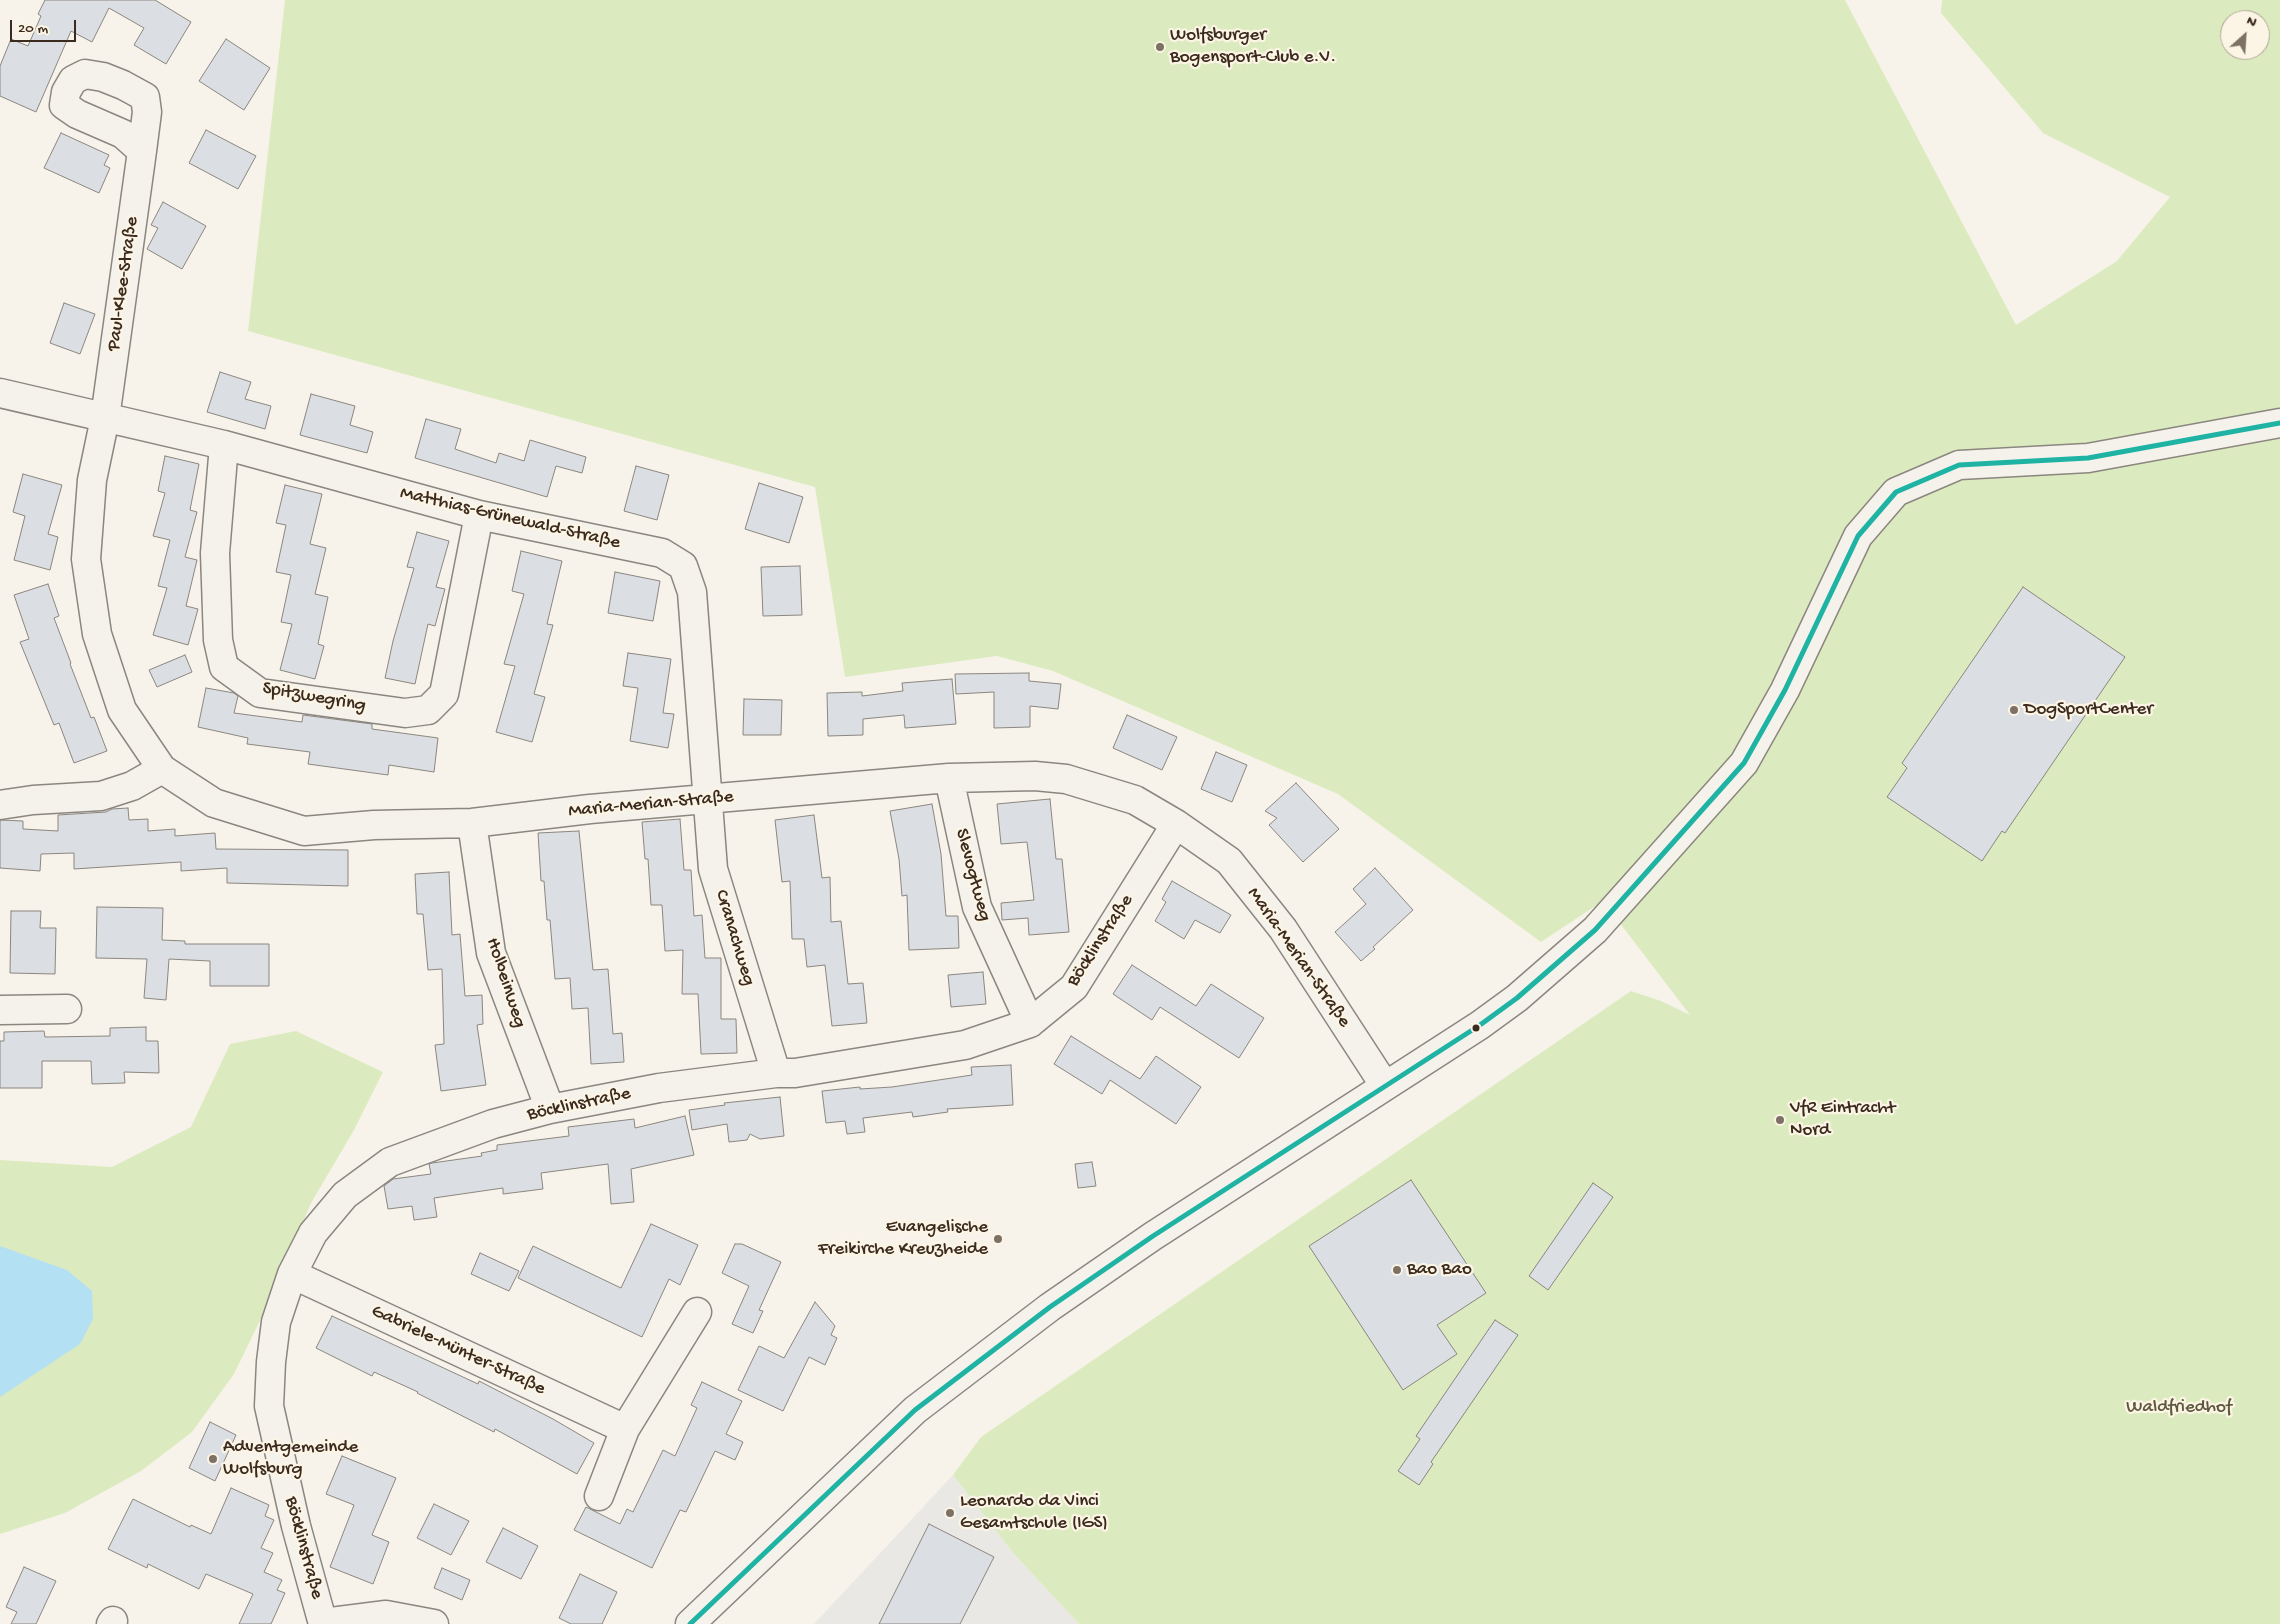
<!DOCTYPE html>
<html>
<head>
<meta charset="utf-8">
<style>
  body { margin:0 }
  #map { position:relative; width:2280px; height:1624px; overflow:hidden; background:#f7f3ea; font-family:"Gochi Hand",sans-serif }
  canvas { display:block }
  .north { position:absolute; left:2220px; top:10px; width:50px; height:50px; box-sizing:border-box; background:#fcf5e5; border:1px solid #afa495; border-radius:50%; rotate:26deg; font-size:14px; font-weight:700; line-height:20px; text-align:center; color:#3b2a1e }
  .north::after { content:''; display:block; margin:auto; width:18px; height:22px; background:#7d7065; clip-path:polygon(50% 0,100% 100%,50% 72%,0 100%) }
  .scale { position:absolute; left:10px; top:20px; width:66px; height:22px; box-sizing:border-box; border:2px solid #3b2a1e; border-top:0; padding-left:6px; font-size:15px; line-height:18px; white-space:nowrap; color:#3b2a1e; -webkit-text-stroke:4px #fcf5e5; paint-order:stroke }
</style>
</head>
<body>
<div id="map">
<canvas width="2280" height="1624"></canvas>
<div class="north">N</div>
<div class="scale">20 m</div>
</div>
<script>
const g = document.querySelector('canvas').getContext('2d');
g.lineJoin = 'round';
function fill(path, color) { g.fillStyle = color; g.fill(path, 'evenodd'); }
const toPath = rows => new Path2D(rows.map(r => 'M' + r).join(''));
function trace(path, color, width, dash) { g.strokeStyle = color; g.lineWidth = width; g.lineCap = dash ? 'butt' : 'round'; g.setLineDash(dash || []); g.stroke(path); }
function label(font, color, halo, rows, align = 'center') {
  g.font = font + ' "Gochi Hand",sans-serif'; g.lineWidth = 4.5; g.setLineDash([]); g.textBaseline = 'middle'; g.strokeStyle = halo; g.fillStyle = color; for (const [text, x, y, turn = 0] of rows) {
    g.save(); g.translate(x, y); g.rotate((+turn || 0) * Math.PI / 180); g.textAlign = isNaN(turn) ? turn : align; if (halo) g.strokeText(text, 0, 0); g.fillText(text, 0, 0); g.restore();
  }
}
const built = toPath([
  [953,1475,1013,1553,1079,1624,814,1624]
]);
const green = toPath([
  [285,0,1845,0,2016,325,2117,261,2170,197,2043,133,1941,13,1942,0,2280,0,2280,1624,1079,1624,1013,1553,953,1475,981,1437,1631,991,1661,1001,1690,1015,1603,901,1541,942,1338,794,1053,671,997,656,845,677,815,487,248,331],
  [2230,20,2260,20,2260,50,2230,50],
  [296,1031,383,1072,354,1130,311,1203,270,1300,234,1374,192,1432,141,1471,65,1513,0,1534,0,1160,112,1167,191,1127,230,1044]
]);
const water = toPath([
  [0,1246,67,1270,92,1291,93,1319,80,1344,0,1397]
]);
const building = toPath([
  [45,0,155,0,191,22,166,64,134,45,144,28,109,8,92,42,71,31,36,112,0,96,0,66,11,39,28,46,41,16,38,14,45,0],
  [226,39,270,68,244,110,199,81,226,39],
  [206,130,256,156,238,189,189,163,206,130],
  [61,133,109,155,104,165,110,168,99,193,44,168,61,133],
  [163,202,206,226,182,269,147,249,158,228,151,225,163,202],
  [64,303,95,314,80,354,50,343,64,303],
  [220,372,251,382,245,399,271,406,265,429,207,412,220,372],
  [311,394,355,406,350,425,373,432,367,453,300,435,311,394],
  [426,419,461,429,455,449,496,463,499,453,524,461,530,440,586,457,582,473,556,466,547,497,415,458,426,419],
  [165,456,199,464,190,510,197,512,185,557,197,560,186,606,198,609,188,645,153,635,167,588,158,586,170,540,153,536,165,493,158,491,165,456],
  [636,466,669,475,657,520,624,511,636,466],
  [23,474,62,485,48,534,58,537,50,570,14,560,25,516,13,512,23,474],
  [759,483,803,497,789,543,745,529,759,483],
  [285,485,322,494,310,544,326,548,315,594,328,597,318,644,324,646,315,679,280,670,292,624,281,622,291,575,276,572,286,525,276,523,285,485],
  [417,532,449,541,436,587,445,589,435,626,428,624,415,684,385,678,393,641,414,568,407,567,417,532],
  [521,551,562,561,547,624,553,625,534,694,545,697,532,742,496,732,515,666,504,664,524,594,512,591,521,551],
  [800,566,802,615,763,616,761,567,800,566],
  [615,572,660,581,653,621,608,613,615,572],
  [48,584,59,616,54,618,71,663,70,664,91,718,94,717,107,751,74,763,59,723,54,725,20,642,29,639,14,595,48,584],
  [2023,587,2125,657,2005,833,2002,831,1982,861,1887,797,1907,768,1902,763,2023,587],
  [628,653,671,659,663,713,674,714,668,748,630,741,638,688,623,686,628,653],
  [185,655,192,672,157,687,149,670,185,655],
  [1029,673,1029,681,1061,684,1058,709,1030,706,1030,727,994,728,994,692,956,694,955,674,1029,673],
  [952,679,956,724,905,728,904,715,863,719,863,735,828,736,827,693,862,692,862,696,903,691,902,683,952,679],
  [206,688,234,693,238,696,234,713,302,722,303,715,372,724,372,729,438,738,434,772,389,765,388,775,308,764,310,752,247,744,248,738,198,727,206,688],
  [744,699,782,700,781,735,743,735,744,699],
  [1127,715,1177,737,1162,770,1113,748,1127,715],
  [1216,752,1247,765,1232,802,1201,789,1216,752],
  [1296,783,1339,829,1303,862,1269,825,1277,818,1265,811,1296,783],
  [1050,799,1056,859,1062,859,1069,932,1029,935,1028,918,1002,920,1001,903,1034,900,1027,842,1001,844,997,804,1050,799],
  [932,804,941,854,946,916,958,916,959,948,909,950,907,895,902,896,899,859,890,811,932,804],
  [128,808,129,820,148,819,148,831,175,829,175,836,215,833,216,849,348,850,348,886,227,883,227,868,181,871,181,862,74,869,74,853,41,854,40,871,0,868,0,820,23,821,23,829,58,831,58,815,106,812,112,809,128,808],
  [814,815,822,878,830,877,831,922,841,921,848,984,863,983,867,1023,832,1026,825,965,807,967,804,939,792,939,790,881,782,882,775,820,814,815],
  [680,819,684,870,691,870,694,916,702,915,705,958,721,958,721,1019,736,1019,737,1053,701,1054,698,994,682,994,683,950,665,951,662,905,651,905,648,859,645,859,642,822,680,819],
  [579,831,593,970,608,969,613,1034,622,1033,624,1062,591,1064,588,1008,572,1009,570,978,555,979,550,920,547,920,544,881,541,881,538,833,579,831],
  [1375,868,1413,910,1373,947,1375,949,1361,961,1335,932,1366,904,1353,889,1375,868],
  [449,872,452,935,460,934,465,996,482,995,483,1024,477,1025,486,1085,441,1091,435,1045,444,1044,442,969,428,970,423,914,417,914,415,874,449,872],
  [1172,881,1231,915,1220,933,1195,920,1184,939,1155,921,1166,902,1162,899,1172,881],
  [97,907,163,908,162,940,185,941,185,944,269,944,269,986,210,986,210,961,169,959,166,1000,144,998,147,959,96,958,97,907],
  [11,911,41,911,40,928,56,928,55,974,10,973,11,911],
  [1132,965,1196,1006,1211,984,1264,1018,1239,1058,1160,1007,1152,1020,1113,994,1132,965],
  [983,972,986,1004,951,1007,948,975,983,972],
  [146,1027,146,1041,158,1041,159,1073,124,1072,125,1083,92,1084,91,1061,42,1061,42,1088,0,1088,0,1041,4,1041,4,1032,44,1031,45,1037,110,1036,110,1028,146,1027],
  [1071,1036,1140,1079,1156,1056,1201,1087,1176,1124,1110,1080,1102,1094,1054,1064,1071,1036],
  [1011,1065,1013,1105,947,1109,948,1112,913,1117,912,1112,863,1118,865,1132,847,1134,845,1121,826,1123,822,1091,860,1087,860,1089,892,1087,972,1075,971,1067,1011,1065],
  [780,1097,784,1136,760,1139,750,1134,747,1140,729,1142,727,1124,692,1130,689,1110,725,1105,724,1103,780,1097],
  [685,1116,694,1155,631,1169,634,1202,611,1204,608,1164,541,1173,543,1189,503,1194,503,1188,434,1198,437,1217,414,1220,412,1206,388,1209,384,1186,393,1179,431,1174,429,1164,432,1163,482,1156,481,1153,497,1150,497,1145,569,1136,568,1127,634,1119,635,1128,685,1116],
  [1092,1162,1096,1186,1078,1188,1075,1164,1092,1162],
  [1411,1180,1486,1293,1437,1325,1457,1354,1403,1390,1309,1246,1411,1180],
  [1593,1183,1613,1197,1548,1290,1529,1276,1593,1183],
  [651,1224,698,1245,680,1285,669,1279,642,1337,518,1278,533,1246,621,1288,651,1224],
  [735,1244,742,1244,781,1262,759,1310,763,1311,753,1333,732,1324,749,1286,722,1273,735,1244],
  [480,1253,519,1271,509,1291,471,1274,480,1253],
  [815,1302,835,1326,831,1335,837,1338,825,1365,809,1357,783,1411,738,1390,759,1346,784,1358,815,1302],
  [332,1316,478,1384,479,1381,553,1419,594,1443,577,1474,495,1429,494,1432,417,1393,418,1392,374,1372,372,1376,316,1348,332,1316],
  [1495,1320,1518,1335,1431,1462,1433,1464,1419,1485,1398,1471,1420,1439,1416,1436,1495,1320],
  [702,1382,742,1401,726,1434,743,1442,735,1460,715,1451,686,1512,680,1510,652,1568,574,1530,586,1507,620,1524,627,1509,633,1512,663,1450,675,1456,697,1408,691,1405,702,1382],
  [210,1422,236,1435,215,1481,189,1468,210,1422],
  [342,1456,396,1478,372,1535,389,1542,373,1584,330,1567,354,1505,326,1494,342,1456],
  [231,1488,269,1505,265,1516,274,1520,261,1548,273,1553,264,1572,282,1580,277,1590,285,1593,271,1624,239,1624,253,1594,206,1574,199,1589,148,1564,147,1568,108,1549,133,1499,190,1527,191,1525,211,1534,231,1488],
  [434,1504,469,1521,451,1555,417,1538,434,1504],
  [929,1524,994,1557,960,1624,879,1624,929,1524],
  [503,1528,538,1546,521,1579,486,1562,503,1528],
  [24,1567,56,1581,36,1624,11,1624,17,1612,6,1607,24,1567],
  [442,1568,470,1580,462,1600,434,1588,442,1568],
  [580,1574,617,1592,602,1624,571,1624,559,1618,580,1574]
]);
const minor = toPath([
  [142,151,123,134,77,114,64,105,66,92,73,80,85,74,103,77,123,85,145,97,147,112,142,151,105,418,92,480,86,559,97,634,122,710,162,769,214,803,304,831,374,825,472,823,590,809,949,778,1035,776,1066,779,1135,800,1176,824,1229,861,1283,929,1385,1086],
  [0,393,224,445,479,515,662,553,683,566,692,592,713,869,776,1073],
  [224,445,215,553,218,640,224,667,260,693,405,713,428,710,444,694,479,515],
  [949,778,977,907,1030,1023],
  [0,805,33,800,101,796,132,786,162,769],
  [472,823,491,953,550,1109],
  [0,1010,67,1009],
  [292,1274,625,1429],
  [599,1496,625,1429,697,1312],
  [323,1623,386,1615,434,1624],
  [111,1624,113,1621],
  [323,1624,296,1526,269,1406,271,1362,276,1322,292,1274,313,1233,345,1195,390,1162,493,1124,550,1109,659,1088,776,1073,795,1073,965,1045,1030,1023,1074,987,1176,824],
  [690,1624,915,1410,1050,1307,1153,1236,1480,1025,1517,998,1595,930,1744,763,1785,690,1858,536,1896,492,1959,465,2088,458,2280,423]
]);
const bus1 = toPath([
  [690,1624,915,1410,1050,1307,1153,1236,1480,1025,1517,998,1595,930,1744,763,1785,690,1858,536,1896,492,1959,465,2088,458,2280,423]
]);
const markers = [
  [1160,47,5,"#7d7065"],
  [2014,710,5,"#7d7065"],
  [1476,1028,4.5,"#3b2a1e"],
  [1780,1120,5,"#7d7065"],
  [998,1239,5,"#7d7065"],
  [1397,1270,5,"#7d7065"],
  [213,1459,5,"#7d7065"],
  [950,1513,5,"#7d7065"]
];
const poiNames = [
  ["Wolfsburger",1170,36],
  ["Bogensport-Club e.V.",1170,58],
  ["DogSportCenter",2024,710],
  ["VfR Eintracht",1790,1109],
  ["Nord",1790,1131],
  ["Evangelische",988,1228,"right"],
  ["Freikirche Kreuzheide",988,1250,"right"],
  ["Bao Bao",1407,1270],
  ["Adventgemeinde",223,1448],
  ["Wolfsburg",223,1470],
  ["Leonardo da Vinci",960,1502],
  ["Gesamtschule (IGS)",960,1524]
];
const streetNames = [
  ["Paul-Klee-Straße",124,284,-82],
  ["Matthias-Grünewald-Straße",510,519,13],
  ["Spitzwegring",314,698,10],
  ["Maria-Merian-Straße",651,805,-5],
  ["Slevogtweg",972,875,75],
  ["Cranachweg",734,938,73],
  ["Böcklinstraße",1101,941,-57],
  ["Maria-Merian-Straße",1298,958,55],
  ["Holbeinweg",505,983,72],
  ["Böcklinstraße",579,1105,-12],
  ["Gabriele-Münter-Straße",458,1351,25],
  ["Böcklinstraße",303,1548,75]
];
const parkNames = [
  ["Waldfriedhof",2179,1408]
];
fill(built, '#e9e8e5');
fill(green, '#dcebbf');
fill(water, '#b4e0f4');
fill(building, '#dbdee2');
trace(building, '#8b867f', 1);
trace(minor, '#8b867f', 31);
trace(minor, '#f5f2ec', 28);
trace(bus1, '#1fb3a4', 5);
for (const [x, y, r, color] of markers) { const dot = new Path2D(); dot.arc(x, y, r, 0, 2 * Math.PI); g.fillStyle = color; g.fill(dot); trace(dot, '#fcf5e5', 2); }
label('19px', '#3b2a1e', '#fcf5e5', poiNames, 'left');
label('19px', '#3b2a1e', '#fcf5e5', streetNames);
label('19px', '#5e583e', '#fcf5e5', parkNames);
</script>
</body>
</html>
